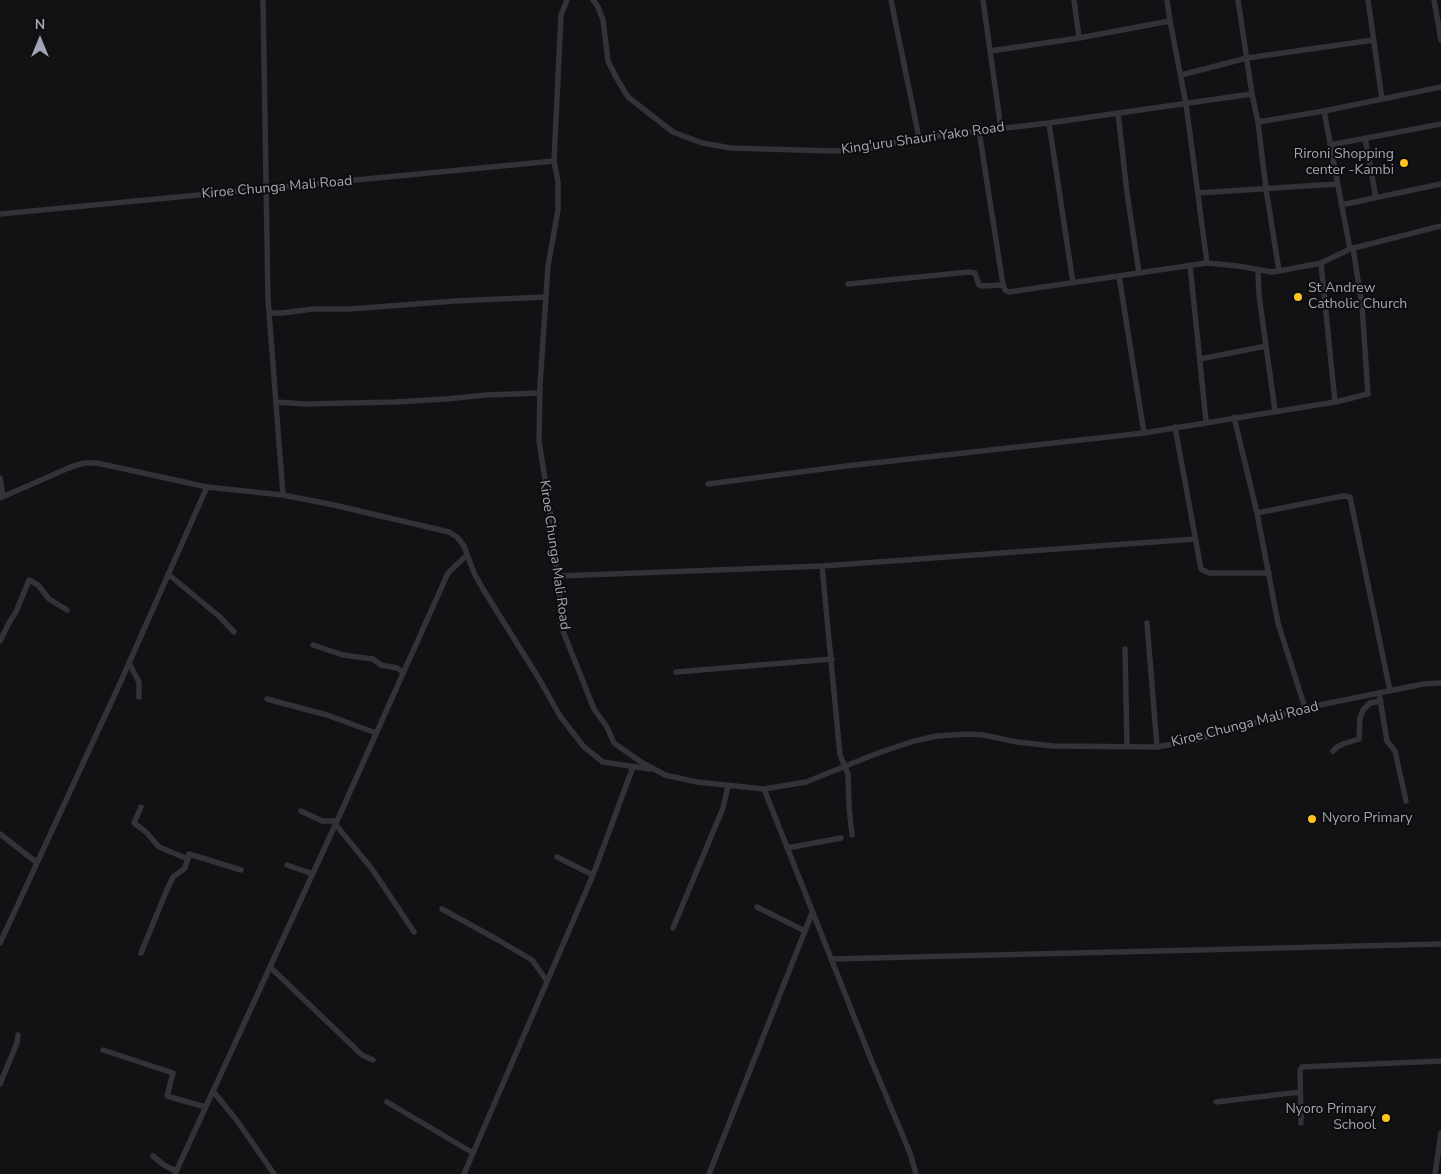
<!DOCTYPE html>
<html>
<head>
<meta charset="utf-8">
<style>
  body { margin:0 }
  #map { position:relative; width:1441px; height:1174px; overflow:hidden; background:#121113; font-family:"Nunito Sans",sans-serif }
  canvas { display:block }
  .north { position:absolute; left:15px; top:15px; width:50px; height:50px; -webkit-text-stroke:4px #0d0d0e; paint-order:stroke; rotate:0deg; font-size:14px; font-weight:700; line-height:20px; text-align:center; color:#a2a6b5 }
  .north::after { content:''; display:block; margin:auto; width:18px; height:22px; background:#a2a6b5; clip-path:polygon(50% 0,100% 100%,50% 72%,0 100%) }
</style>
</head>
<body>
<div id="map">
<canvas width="1441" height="1174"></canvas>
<div class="north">N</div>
</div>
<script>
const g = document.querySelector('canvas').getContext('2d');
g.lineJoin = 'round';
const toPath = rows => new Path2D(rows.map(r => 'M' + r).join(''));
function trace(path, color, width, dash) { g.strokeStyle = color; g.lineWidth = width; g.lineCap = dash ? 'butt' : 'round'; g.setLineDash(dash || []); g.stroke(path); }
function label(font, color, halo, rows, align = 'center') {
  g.font = font + ' "Nunito Sans",sans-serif'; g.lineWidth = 4; g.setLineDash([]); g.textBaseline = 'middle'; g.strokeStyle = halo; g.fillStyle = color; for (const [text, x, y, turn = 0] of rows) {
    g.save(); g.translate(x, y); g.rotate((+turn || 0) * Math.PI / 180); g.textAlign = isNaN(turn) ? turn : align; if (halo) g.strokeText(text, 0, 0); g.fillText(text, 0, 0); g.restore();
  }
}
const minor = toPath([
  [263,0,268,299,283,495],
  [567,0,561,15,554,161,558,182,558,210,548,266,540,385,539,441,552,524,560,600,561,626,594,709,607,727,614,743,641,762,665,775,697,782,764,789,806,782,878,753,914,741,937,736,967,734,983,735,1017,742,1053,746,1157,747,1196,740,1305,708,1423,684,1441,683],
  [593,0,598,7,603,20,608,61,616,77,628,97,673,132,702,143,731,148,833,151,860,150,919,138,1049,123,1252,94],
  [891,0,919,138],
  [983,0,1001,129],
  [1074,0,1079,38],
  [1167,0,1170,21,1186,104,1207,263],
  [1238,0,1252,94,1258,122,1266,189,1279,271],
  [1368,0,1382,99],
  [1434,0,1441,40],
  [990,51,1079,38,1170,21],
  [1181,75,1247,58,1374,40],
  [1324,111,1350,249],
  [1118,113,1127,193,1139,273],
  [1258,122,1324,111,1441,87],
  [1049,123,1073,283],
  [979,131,1003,285,1005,290,1009,292,1207,263,1238,266,1272,272,1279,271,1321,263,1350,249,1441,226],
  [1365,138,1376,198],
  [1330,145,1441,124],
  [1198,193,1337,184],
  [1341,205,1441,184],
  [0,214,554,161],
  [1190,265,1206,421],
  [1258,269,1259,295,1275,411],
  [1119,276,1144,433,1335,402,1321,263],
  [848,284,969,272,975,273,979,285,983,286,1003,285],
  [269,309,271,313,282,313,313,309,350,309,455,301,546,297],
  [1200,359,1266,346],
  [276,402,305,404,395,402,446,399,486,395,540,393],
  [1335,402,1368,394,1362,306,1353,248],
  [1234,417,1257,513,1278,623,1305,708],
  [1175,427,1201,569,1209,573,1269,573],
  [0,478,3,496],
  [708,484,846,466,1144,433],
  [0,498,71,467,84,463,97,463,207,487,283,495,334,505,449,532,457,537,464,546,474,573,483,589,538,677,560,716,584,747,603,762,650,769],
  [1257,513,1343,496,1350,497,1390,691],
  [822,566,840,755,848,774,849,807,852,835],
  [168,574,220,617,234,632],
  [558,576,822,566,1195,539],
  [1147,623,1157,747],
  [0,641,10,621,16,612,29,580,38,585,49,599,67,610],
  [313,645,343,655,373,659,381,665,397,668,403,672],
  [1125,649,1127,747],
  [129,663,139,682,139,697],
  [676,672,832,659],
  [1379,693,1387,741,1395,751,1406,801],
  [267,699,327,715,376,733],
  [1333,751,1337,747,1343,744,1359,739,1360,718,1363,710,1370,703,1381,701],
  [764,789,872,1062,910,1153,916,1174],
  [141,807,134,823,146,832,159,847,188,859],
  [301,811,322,821,337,821],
  [336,825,372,869,414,932],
  [0,834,36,862],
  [787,848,841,838],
  [557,857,593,875],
  [287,865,313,874],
  [757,907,805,931],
  [442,909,498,940,532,960,547,981],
  [673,928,723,808,728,786],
  [0,943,121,681,207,487],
  [141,953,166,892,173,877,185,868,189,854,241,870],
  [831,959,1441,944],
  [270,967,362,1055,373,1060],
  [103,1050,173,1073,167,1096,205,1107],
  [0,1084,17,1043,18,1035],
  [213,1091,238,1122,274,1174],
  [387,1102,473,1153],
  [1216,1102,1300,1092],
  [1301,1123,1300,1070,1302,1067,1441,1061],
  [153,1156,164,1165,176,1171],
  [175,1174,337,821,448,573,467,555],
  [464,1174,593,875,633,767],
  [709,1174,812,913],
  [1435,1174,1441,1133]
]);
const markers = [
  [1404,163,5,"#ffc41e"],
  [1298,297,5,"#ffc41e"],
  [1312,819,5,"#ffc41e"],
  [1386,1118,5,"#ffc41e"]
];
const streetNames = [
  ["King'uru Shauri Yako Road",923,139,-8],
  ["Kiroe Chunga Mali Road",277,188,-5],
  ["Kiroe Chunga Mali Road",554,555,82],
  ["Kiroe Chunga Mali Road",1245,725,-14]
];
const poiNames = [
  ["Rironi Shopping",1394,155],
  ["center -Kambi",1394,171],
  ["St Andrew",1308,289,"left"],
  ["Catholic Church",1308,305,"left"],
  ["Nyoro Primary",1322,819,"left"],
  ["Nyoro Primary",1376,1110],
  ["School",1376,1126]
];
trace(minor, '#323339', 5.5);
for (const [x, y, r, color] of markers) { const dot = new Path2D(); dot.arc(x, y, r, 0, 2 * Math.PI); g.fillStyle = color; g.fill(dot); trace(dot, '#0d0d0e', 2); }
label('14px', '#a2a6b5', '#0d0d0e', streetNames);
label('14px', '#a2a6b5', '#0d0d0e', poiNames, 'right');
</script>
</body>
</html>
